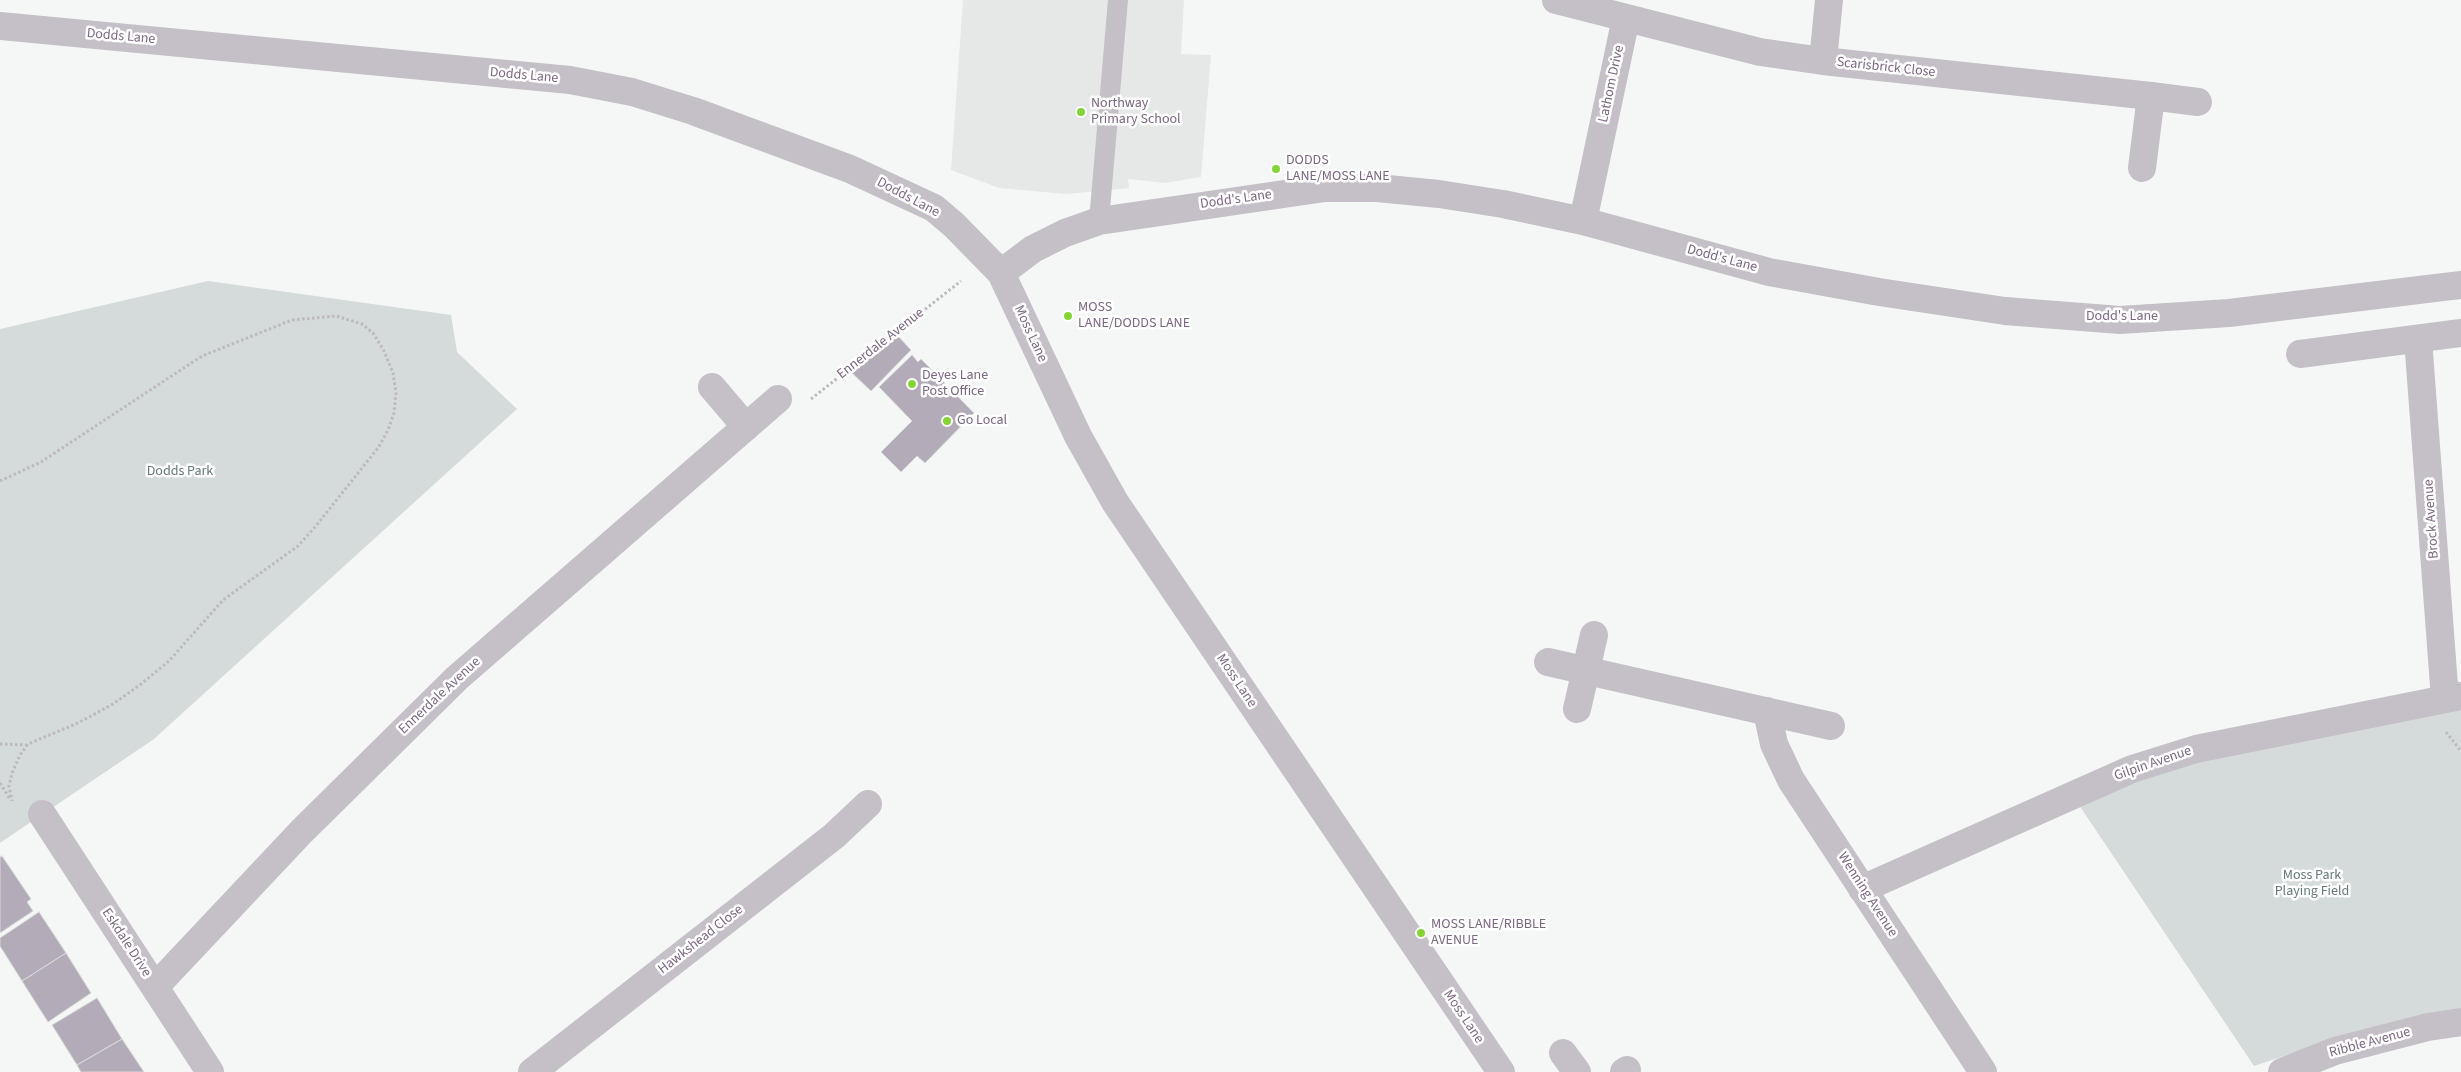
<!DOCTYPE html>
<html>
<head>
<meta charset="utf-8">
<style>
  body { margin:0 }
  canvas { display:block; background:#f4f7f5 }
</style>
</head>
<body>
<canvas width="2461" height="1072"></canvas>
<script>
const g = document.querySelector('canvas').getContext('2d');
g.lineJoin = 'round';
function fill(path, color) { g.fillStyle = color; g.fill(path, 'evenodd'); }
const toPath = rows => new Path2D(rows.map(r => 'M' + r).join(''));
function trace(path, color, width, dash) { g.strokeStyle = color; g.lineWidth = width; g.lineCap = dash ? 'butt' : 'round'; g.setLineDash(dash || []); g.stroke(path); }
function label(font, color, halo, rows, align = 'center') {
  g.font = font + ' "Source Sans 3",sans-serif'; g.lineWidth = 5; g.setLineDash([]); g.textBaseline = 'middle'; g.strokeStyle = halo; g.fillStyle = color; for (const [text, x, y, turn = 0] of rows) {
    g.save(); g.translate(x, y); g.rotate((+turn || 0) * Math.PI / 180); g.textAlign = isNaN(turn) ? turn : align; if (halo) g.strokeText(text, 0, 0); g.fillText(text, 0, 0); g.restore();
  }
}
const built = toPath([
  [963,0,1184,0,1181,54,1211,55,1201,177,1165,183,1128,179,1129,188,1066,194,999,188,951,170]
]);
const green = toPath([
  [208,281,451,315,457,352,517,409,154,739,0,843,0,329],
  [2461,704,2461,1010,2332,1040,2254,1066,2077,802,2198,754]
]);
const building = toPath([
  [897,335,911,350,871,391,852,373,897,335],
  [912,355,918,362,921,359,974,413,925,463,917,456,901,472,881,452,912,421,879,387,912,355],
  [2,856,31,899,27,902,33,911,0,933,0,857,2,856],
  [39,912,66,953,22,981,0,946,0,938,39,912],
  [66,953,91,993,48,1022,22,981,66,953],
  [97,998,122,1039,77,1065,52,1025,97,998],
  [122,1039,144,1072,81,1072,77,1065,122,1039]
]);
const path = toPath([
  [811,399,961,281],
  [0,481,41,462,202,356,292,320,336,316,362,324,373,333,384,351,393,373,396,393,394,413,388,430,378,448,315,527,298,546,223,600,169,661,141,684,113,704,78,723,28,744,20,755,12,773,9,786,12,801],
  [2446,732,2461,751],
  [0,744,27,745],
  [0,783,10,799]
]);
const lane = toPath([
  [1099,221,1118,0]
]);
const street = toPath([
  [1556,0,1760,52,1823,61,2151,96],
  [0,26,570,80,632,92,693,111,850,169,934,208,954,225,1001,273,1078,436,1115,502,1501,1072],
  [1823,61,1829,0],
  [2142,168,2151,96,2198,102],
  [1583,221,1626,18],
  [1001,273,1033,249,1065,233,1099,221,1325,188,1377,188,1439,194,1503,204,1583,221,1769,272,1879,292,2005,311,2120,320,2229,313,2461,285],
  [2418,339,2445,699],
  [2300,354,2461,333],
  [712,387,746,427],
  [1548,662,1831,726],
  [1577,709,1594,635],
  [1767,711,1774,744,1791,780,1983,1072],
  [42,814,210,1072],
  [1862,889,2132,769,2196,749,2461,696],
  [155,987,302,831,457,678,778,399],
  [1563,1053,1577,1072],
  [532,1072,834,836,868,804],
  [1624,1072,1627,1070],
  [2282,1072,2335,1051,2428,1027,2461,1022]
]);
const markers = [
  [1081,112,5,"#85d437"],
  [1276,169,5,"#85d437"],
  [1068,316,5,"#85d437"],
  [912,384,5,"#85d437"],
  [947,421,5,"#85d437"],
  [1421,933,5,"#85d437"]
];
const streetNames = [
  ["Dodds Lane",121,37,5],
  ["Scarisbrick Close",1886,68,6],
  ["Dodds Lane",524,76,5],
  ["Lathom Drive",1612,84,-78],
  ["Dodds Lane",908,198,28],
  ["Dodd's Lane",1236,200,-8],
  ["Dodd's Lane",1722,259,15],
  ["Dodd's Lane",2122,317],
  ["Moss Lane",1030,334,65],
  ["Ennerdale Avenue",881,344,-38],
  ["Brock Avenue",2432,519,-94],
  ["Moss Lane",1236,681,56],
  ["Ennerdale Avenue",440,696,-43],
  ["Gilpin Avenue",2153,764,-19],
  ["Wenning Avenue",1867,895,57],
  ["Hawkshead Close",701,940,-38],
  ["Eskdale Drive",126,943,57],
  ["Moss Lane",1463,1017,56],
  ["Ribble Avenue",2370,1043,-15]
];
const poiNames = [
  ["Northway",1091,104],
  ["Primary School",1091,120],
  ["DODDS",1286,161],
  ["LANE/MOSS LANE",1286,177],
  ["MOSS",1078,308],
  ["LANE/DODDS LANE",1078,324],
  ["Deyes Lane",922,376],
  ["Post Office",922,392],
  ["Go Local",957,421],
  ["MOSS LANE/RIBBLE",1431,925],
  ["AVENUE",1431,941]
];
const parkNames = [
  ["Dodds Park",180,472],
  ["Moss Park",2312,876],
  ["Playing Field",2312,892]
];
fill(built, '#e6e8e8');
fill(green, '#d4dbda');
fill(building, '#b3abb7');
trace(building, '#d7d8d7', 1);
trace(path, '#bdbabf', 3, [2.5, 2.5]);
trace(lane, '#c5c0c7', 20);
trace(street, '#c5c0c7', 28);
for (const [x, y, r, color] of markers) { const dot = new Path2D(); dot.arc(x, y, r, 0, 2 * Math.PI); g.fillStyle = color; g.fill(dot); trace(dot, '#fff', 2); }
label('14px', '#7b6882', '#fff', streetNames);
label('14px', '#7b6882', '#fff', poiNames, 'left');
label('14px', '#67797a', '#fff', parkNames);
</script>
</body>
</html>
